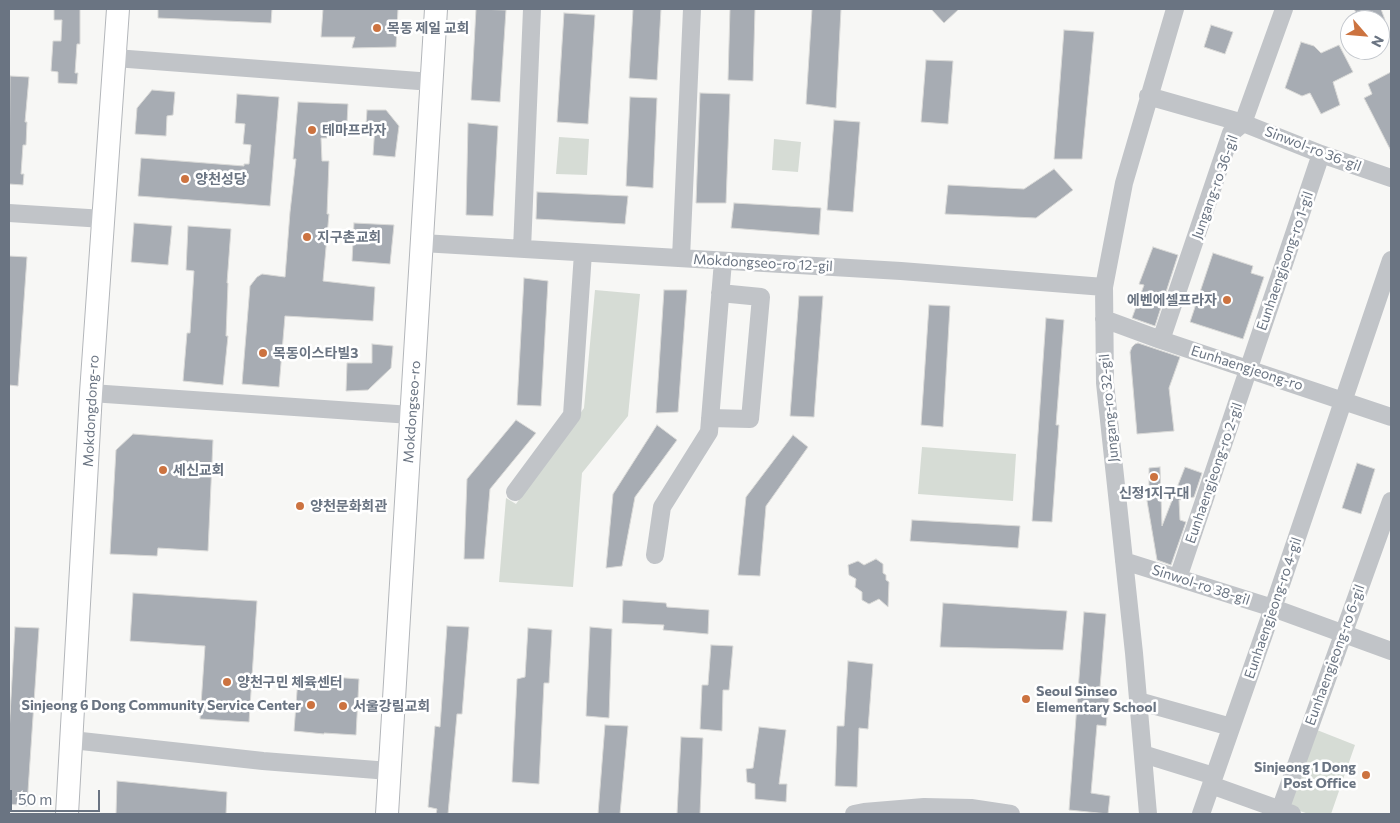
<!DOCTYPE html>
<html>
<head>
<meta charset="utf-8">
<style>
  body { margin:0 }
  #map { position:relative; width:1400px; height:823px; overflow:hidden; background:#f7f7f5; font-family:Commissioner,sans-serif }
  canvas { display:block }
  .frame { position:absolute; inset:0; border:10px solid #6a7482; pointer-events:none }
  .north { position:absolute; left:1340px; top:10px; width:50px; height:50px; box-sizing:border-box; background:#fff; border:1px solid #c3c7cd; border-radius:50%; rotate:117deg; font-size:14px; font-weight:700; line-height:20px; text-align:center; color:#6a7482 }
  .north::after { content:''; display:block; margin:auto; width:18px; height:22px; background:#cc7340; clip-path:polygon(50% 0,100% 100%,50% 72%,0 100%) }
  .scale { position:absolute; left:10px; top:790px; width:90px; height:22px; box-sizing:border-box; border:2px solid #6a7482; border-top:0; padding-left:6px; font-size:15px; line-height:18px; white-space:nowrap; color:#6a7482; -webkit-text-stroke:4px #fff; paint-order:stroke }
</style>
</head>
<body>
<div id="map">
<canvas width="1400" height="823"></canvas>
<div class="frame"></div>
<div class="north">N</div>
<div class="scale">50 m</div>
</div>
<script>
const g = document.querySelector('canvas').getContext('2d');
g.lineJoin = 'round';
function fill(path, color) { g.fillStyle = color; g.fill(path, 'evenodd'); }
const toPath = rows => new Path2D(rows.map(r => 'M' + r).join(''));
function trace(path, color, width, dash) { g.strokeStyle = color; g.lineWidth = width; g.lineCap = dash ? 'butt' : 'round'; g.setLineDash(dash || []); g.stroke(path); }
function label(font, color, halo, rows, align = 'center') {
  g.font = font + ' Commissioner,"Noto Sans KR",sans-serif'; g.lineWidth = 5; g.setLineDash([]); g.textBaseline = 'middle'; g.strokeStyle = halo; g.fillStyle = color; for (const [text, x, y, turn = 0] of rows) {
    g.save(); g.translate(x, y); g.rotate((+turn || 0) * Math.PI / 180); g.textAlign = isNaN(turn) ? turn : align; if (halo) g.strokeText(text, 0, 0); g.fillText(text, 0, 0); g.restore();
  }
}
const green = toPath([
  [559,137,589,139,587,175,556,174],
  [774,139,801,142,798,172,772,170],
  [595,290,640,294,628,416,582,473,573,587,499,582,506,498,516,504,584,408],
  [922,447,1016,454,1013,501,918,494],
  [1317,730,1355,745,1331,814,1309,814,1287,807]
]);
const building = toPath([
  [54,9,80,9,80,44,77,44,75,73,78,73,77,84,58,83,58,72,51,71,53,41,61,41,62,20,54,20,54,9],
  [158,9,272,9,271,23,158,18,158,9],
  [323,9,398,9,396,47,352,48,355,37,321,37,323,9],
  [476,9,506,10,500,102,471,100,476,9],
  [633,9,661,9,657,80,629,78,633,9],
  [730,9,755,9,753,81,728,80,730,9],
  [812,9,841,9,836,108,806,104,812,9],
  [931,9,959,9,944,23,931,9],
  [1354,9,1381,9,1385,20,1360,20,1354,9],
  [564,13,595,15,588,124,557,122,564,13],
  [1211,25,1233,32,1225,54,1204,47,1211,25],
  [1064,30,1094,32,1082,159,1054,159,1064,30],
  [1301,42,1314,46,1321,53,1339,45,1353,72,1333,82,1340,105,1321,114,1310,93,1302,96,1285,88,1301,42],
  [926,60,953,61,948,124,921,122,926,60],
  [1391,72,1391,151,1364,98,1372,94,1368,84,1391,72],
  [10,76,29,77,25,122,27,122,26,145,23,145,21,174,24,174,23,185,9,184,10,76],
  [152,90,175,92,173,115,167,116,166,136,135,134,137,108,152,90],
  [700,93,730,94,726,203,696,203,700,93],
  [237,94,279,97,270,206,138,196,141,158,244,166,244,164,249,164,251,145,243,144,245,124,235,123,237,94],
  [630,97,657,98,653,188,626,186,630,97],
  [298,102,348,104,347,123,328,123,327,138,321,138,322,161,329,161,327,214,329,214,323,281,375,287,373,321,285,316,279,387,242,384,250,286,257,277,262,274,285,277,290,212,296,159,293,159,298,102],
  [367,110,386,110,399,126,395,157,373,155,375,126,366,125,367,110],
  [834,120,860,122,853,212,827,210,834,120],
  [468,123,498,126,493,216,466,215,468,123],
  [1054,169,1073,190,1036,218,945,214,948,185,1024,189,1054,169],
  [537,192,628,196,625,224,536,219,537,192],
  [734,203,821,208,819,235,731,228,734,203],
  [134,223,172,226,168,265,131,262,134,223],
  [354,223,394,225,390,264,352,261,354,223],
  [188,226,231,229,227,283,228,283,226,336,228,336,223,385,183,381,187,333,190,333,194,271,186,270,188,226],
  [1153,247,1178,255,1155,326,1132,318,1144,285,1139,284,1153,247],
  [1213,253,1253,266,1251,273,1264,277,1243,339,1190,322,1213,253],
  [9,256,27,257,18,386,9,385,9,256],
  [524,278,548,281,541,406,517,405,524,278],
  [664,290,687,290,678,412,656,413,664,290],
  [799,296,823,296,814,417,790,416,799,296],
  [929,305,950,306,943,427,921,425,929,305],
  [1046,318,1064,320,1056,425,1059,425,1052,522,1032,521,1046,318],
  [1138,343,1180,357,1169,388,1174,431,1137,434,1130,352,1132,347,1135,344,1138,343],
  [372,344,393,346,391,368,368,390,346,391,347,363,372,363,372,344],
  [516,420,536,433,490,489,484,559,464,559,467,479,516,420],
  [657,425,677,440,635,497,622,566,606,568,613,494,657,425],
  [133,434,213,440,208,551,158,548,157,556,110,554,116,450,133,434],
  [793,435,808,447,766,506,760,576,738,575,746,497,793,435],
  [1357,463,1375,469,1361,514,1342,508,1357,463],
  [1160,467,1162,526,1185,467,1202,473,1194,497,1179,500,1180,520,1186,522,1171,565,1157,560,1146,495,1149,495,1149,468,1160,467],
  [912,520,1020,526,1018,548,910,541,912,520],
  [876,559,883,564,883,573,886,575,886,580,889,582,888,607,879,599,869,604,862,600,862,592,855,587,856,579,849,575,848,565,858,561,864,565,876,559],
  [133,593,257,601,249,722,200,719,205,646,130,641,133,593],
  [623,600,666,603,667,607,709,610,708,634,663,630,664,625,622,623,623,600],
  [943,603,1067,611,1063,650,940,647,943,603],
  [1084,612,1106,614,1100,687,1110,688,1106,726,1097,725,1091,793,1110,796,1108,814,1069,810,1084,612],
  [447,626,469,627,462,714,457,714,448,814,436,814,437,809,428,807,435,726,440,727,447,626],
  [15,627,39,628,27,806,9,804,9,733,15,627],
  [590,627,612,629,609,718,586,716,590,627],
  [528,628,552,630,549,683,544,683,539,784,512,782,517,679,525,677,528,628],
  [711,645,733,646,729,690,723,690,722,731,700,729,702,685,708,685,711,645],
  [848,661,873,664,868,729,859,728,857,787,835,786,837,726,844,726,848,661],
  [332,677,359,679,356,735,324,733,324,734,294,731,298,678,332,679,332,677],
  [605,725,628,726,620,814,598,814,605,725],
  [759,727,786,730,779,784,787,784,786,802,755,799,755,784,747,782,746,769,753,768,759,727],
  [681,737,703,738,700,814,677,814,681,737],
  [117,781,227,792,226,814,116,814,117,781]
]);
const minor = toPath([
  [115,58,432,82],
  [1148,96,1243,123,1321,154,1391,178],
  [9,213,104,219],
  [422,243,901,271,1104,287],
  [522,249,532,9],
  [681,258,692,9],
  [1104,319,1161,340,1391,417],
  [1161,340,1231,133,1243,123,1284,9],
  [91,393,411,415],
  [710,418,750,419,761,297,720,293],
  [515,492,572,415,583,253],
  [655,555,662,507,709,432,723,261],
  [1124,561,1273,608,1391,651],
  [1178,578,1321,154],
  [1138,701,1231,727],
  [72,740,263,761,389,771],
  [1143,754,1214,776],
  [1211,785,1292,814],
  [1280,810,1391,501],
  [854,814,864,812,924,807,971,808,1011,814],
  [1148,814,1134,653,1105,383,1104,287,1124,183,1175,9],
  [1201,814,1273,608,1391,260]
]);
const major = toPath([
  [67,814,91,393,118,9],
  [387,814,436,9]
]);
const markers = [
  [377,28,5,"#cc7340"],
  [312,130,5,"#cc7340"],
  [185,179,5,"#cc7340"],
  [307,237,5,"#cc7340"],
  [1227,300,5,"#cc7340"],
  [263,353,5,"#cc7340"],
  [163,470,5,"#cc7340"],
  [1154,477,5,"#cc7340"],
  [300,506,5,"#cc7340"],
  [227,682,5,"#cc7340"],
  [1026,699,5,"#cc7340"],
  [311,705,5,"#cc7340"],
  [343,706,5,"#cc7340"],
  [1366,775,5,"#cc7340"]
];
const poiNames = [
  ["목동 제일 교회",387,28],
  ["테마프라자",322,130],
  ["양천성당",195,179],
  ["지구촌교회",317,237],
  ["에벤에셀프라자",1217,300,"right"],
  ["목동이스타빌3",273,353],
  ["세신교회",173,470],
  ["신정1지구대",1154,493,"center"],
  ["양천문화회관",310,506],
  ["양천구민 체육센터",237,682],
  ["Seoul Sinseo",1036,691],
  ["Elementary School",1036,707],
  ["Sinjeong 6 Dong Community Service Center",301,705,"right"],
  ["서울강림교회",353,706],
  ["Sinjeong 1 Dong",1356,767,"right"],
  ["Post Office",1356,783,"right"]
];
const streetNames = [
  ["Sinwol-ro 36-gil",1313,149,21],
  ["Jungang-ro 36-gil",1215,187,-70],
  ["Eunhaengjeong-ro 1-gil",1285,261,-71],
  ["Mokdongseo-ro 12-gil",763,263,3],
  ["Eunhaengjeong-ro",1247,368,18],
  ["Jungang-ro 32-gil",1109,408,-95],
  ["Mokdongdong-ro",91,411,-87],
  ["Mokdongseo-ro",412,412,-86],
  ["Eunhaengjeong-ro 2-gil",1214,473,-71],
  ["Sinwol-ro 38-gil",1201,585,18],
  ["Eunhaengjeong-ro 4-gil",1273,608,-71],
  ["Eunhaengjeong-ro 6-gil",1335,655,-70]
];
fill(green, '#d6dcd5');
fill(building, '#a7acb3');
trace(building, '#d9d9d7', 1);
trace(major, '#b3b6ba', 24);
trace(minor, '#c1c4c8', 18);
trace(major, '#fff', 22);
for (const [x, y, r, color] of markers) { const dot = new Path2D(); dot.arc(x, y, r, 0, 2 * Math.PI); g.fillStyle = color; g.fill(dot); trace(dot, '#fff', 2); }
label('bold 14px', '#6a7482', '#fff', poiNames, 'left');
label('14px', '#6a7482', '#fff', streetNames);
</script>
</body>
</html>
